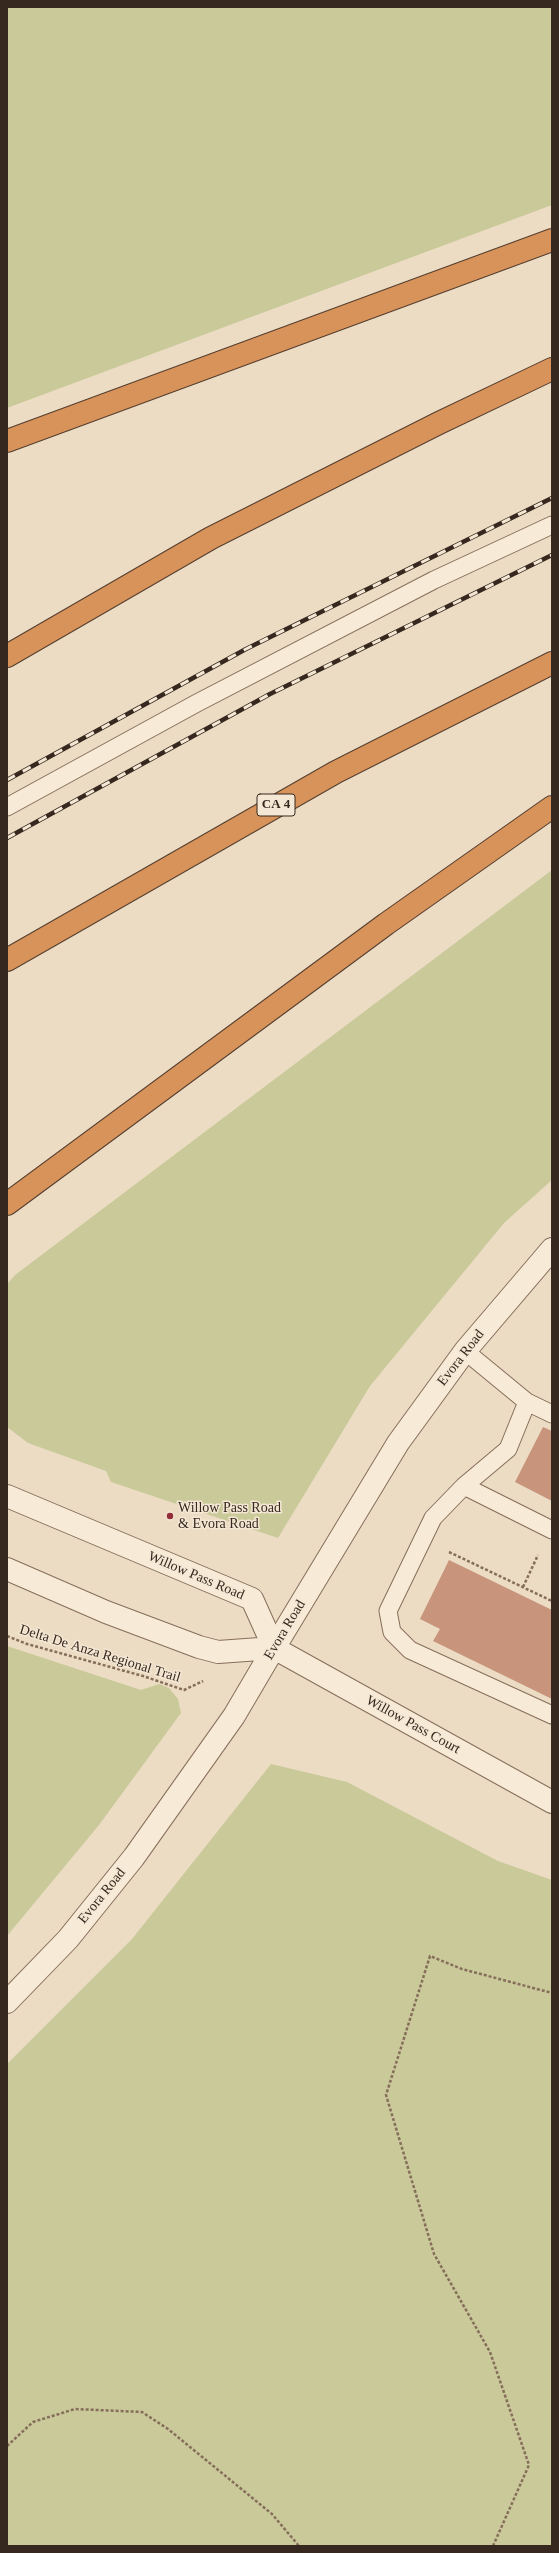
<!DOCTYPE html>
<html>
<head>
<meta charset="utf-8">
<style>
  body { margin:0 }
  #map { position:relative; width:559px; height:2553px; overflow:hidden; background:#ecdcc4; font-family:Georgia,serif }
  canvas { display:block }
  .frame { position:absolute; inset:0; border:8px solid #36281f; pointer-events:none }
</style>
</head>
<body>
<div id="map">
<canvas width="559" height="2553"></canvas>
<div class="frame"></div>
</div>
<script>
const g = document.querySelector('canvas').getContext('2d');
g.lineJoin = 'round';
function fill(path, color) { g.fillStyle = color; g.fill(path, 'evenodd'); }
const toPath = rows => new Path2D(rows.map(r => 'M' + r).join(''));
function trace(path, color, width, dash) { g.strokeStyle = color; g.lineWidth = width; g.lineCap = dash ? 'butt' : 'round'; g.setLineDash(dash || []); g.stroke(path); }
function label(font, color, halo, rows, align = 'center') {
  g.font = font + ' Georgia,serif'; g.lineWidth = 3; g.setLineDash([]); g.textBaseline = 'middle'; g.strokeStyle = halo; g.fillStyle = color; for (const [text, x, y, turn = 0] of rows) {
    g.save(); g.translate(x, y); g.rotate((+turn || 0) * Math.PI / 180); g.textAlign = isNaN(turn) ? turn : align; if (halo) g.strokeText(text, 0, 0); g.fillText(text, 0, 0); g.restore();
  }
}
const green = toPath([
  [7,7,552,7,552,205,7,408],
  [552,870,552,1180,504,1223,370,1386,278,1538,111,1482,106,1471,28,1443,7,1427,7,1284,15,1275],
  [7,1646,141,1690,159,1684,169,1688,178,1699,181,1713,99,1825,7,1936],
  [271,1764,347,1782,498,1861,552,1880,552,2546,7,2546,7,2064,132,1939]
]);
const building = toPath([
  [543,1427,552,1431,552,1501,515,1482],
  [449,1560,552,1610,552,1699,433,1641,440,1629,420,1619]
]);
const path = toPath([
  [449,1552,552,1601],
  [523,1587,538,1555],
  [7,1636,27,1644,143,1676,184,1690,203,1681],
  [7,2446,33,2422,75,2409,142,2412,168,2429,272,2514,299,2546],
  [493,2546,529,2465,490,2352,434,2254,386,2095,430,1956,462,1969,552,1993]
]);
const service = toPath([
  [7,807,197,703,434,580,552,525],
  [465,1351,527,1402,552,1414],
  [527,1402,508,1449,464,1486,433,1518,388,1611,392,1632,410,1650,552,1715],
  [464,1486,552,1530]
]);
const minor = toPath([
  [552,1249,465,1351,398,1443,274,1648,552,1802]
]);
const tertiary = toPath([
  [7,1496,252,1599,274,1648],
  [7,1569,106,1612,199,1647,218,1652,274,1648],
  [7,2002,68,1939,134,1857,234,1716,274,1648]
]);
const motorway = toPath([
  [7,441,552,240],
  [7,656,211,538,439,423,552,369],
  [7,960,336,772,552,663],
  [7,1204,386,924,552,807]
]);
const rail = toPath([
  [7,780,246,649,552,498],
  [7,838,270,694,552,555]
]);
const markers = [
  [170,1516,4,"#922e39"]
];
const shields = [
  [276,805,38]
];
const shieldNames = [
  ["CA 4",276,805]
];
const streetNames = [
  ["Evora Road",461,1358,-52],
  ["Willow Pass Road",196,1576,23],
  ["Evora Road",285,1630,-59],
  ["Delta De Anza Regional Trail",100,1654,17],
  ["Willow Pass Court",413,1725,29],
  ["Evora Road",102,1896,-51]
];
const poiNames = [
  ["Willow Pass Road",178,1508],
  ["& Evora Road",178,1524]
];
fill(green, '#c9c999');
fill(building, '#c8947c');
trace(service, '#866e5b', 19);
trace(minor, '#866e5b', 24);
trace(tertiary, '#866e5b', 24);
trace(motorway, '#543d2f', 24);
trace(path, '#866e5b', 2.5, [3, 2]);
trace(service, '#f7ead7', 17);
trace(minor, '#f7ead7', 22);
trace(tertiary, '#f7ead7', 22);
trace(motorway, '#d79359', 22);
trace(rail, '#36281f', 4.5);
trace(rail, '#f4e7d3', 3, [9]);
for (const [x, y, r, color] of markers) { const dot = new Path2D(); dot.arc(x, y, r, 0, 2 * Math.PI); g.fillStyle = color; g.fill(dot); trace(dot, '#f4e7d3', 1.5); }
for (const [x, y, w] of shields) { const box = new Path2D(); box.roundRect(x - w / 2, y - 11, w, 22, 3); g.fillStyle = '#f4e7d3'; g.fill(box); trace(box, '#36281f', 1); }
label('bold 13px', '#36281f', null, shieldNames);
label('14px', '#36281f', '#f4e7d3', streetNames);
label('14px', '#36281f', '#f4e7d3', poiNames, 'left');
</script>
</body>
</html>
